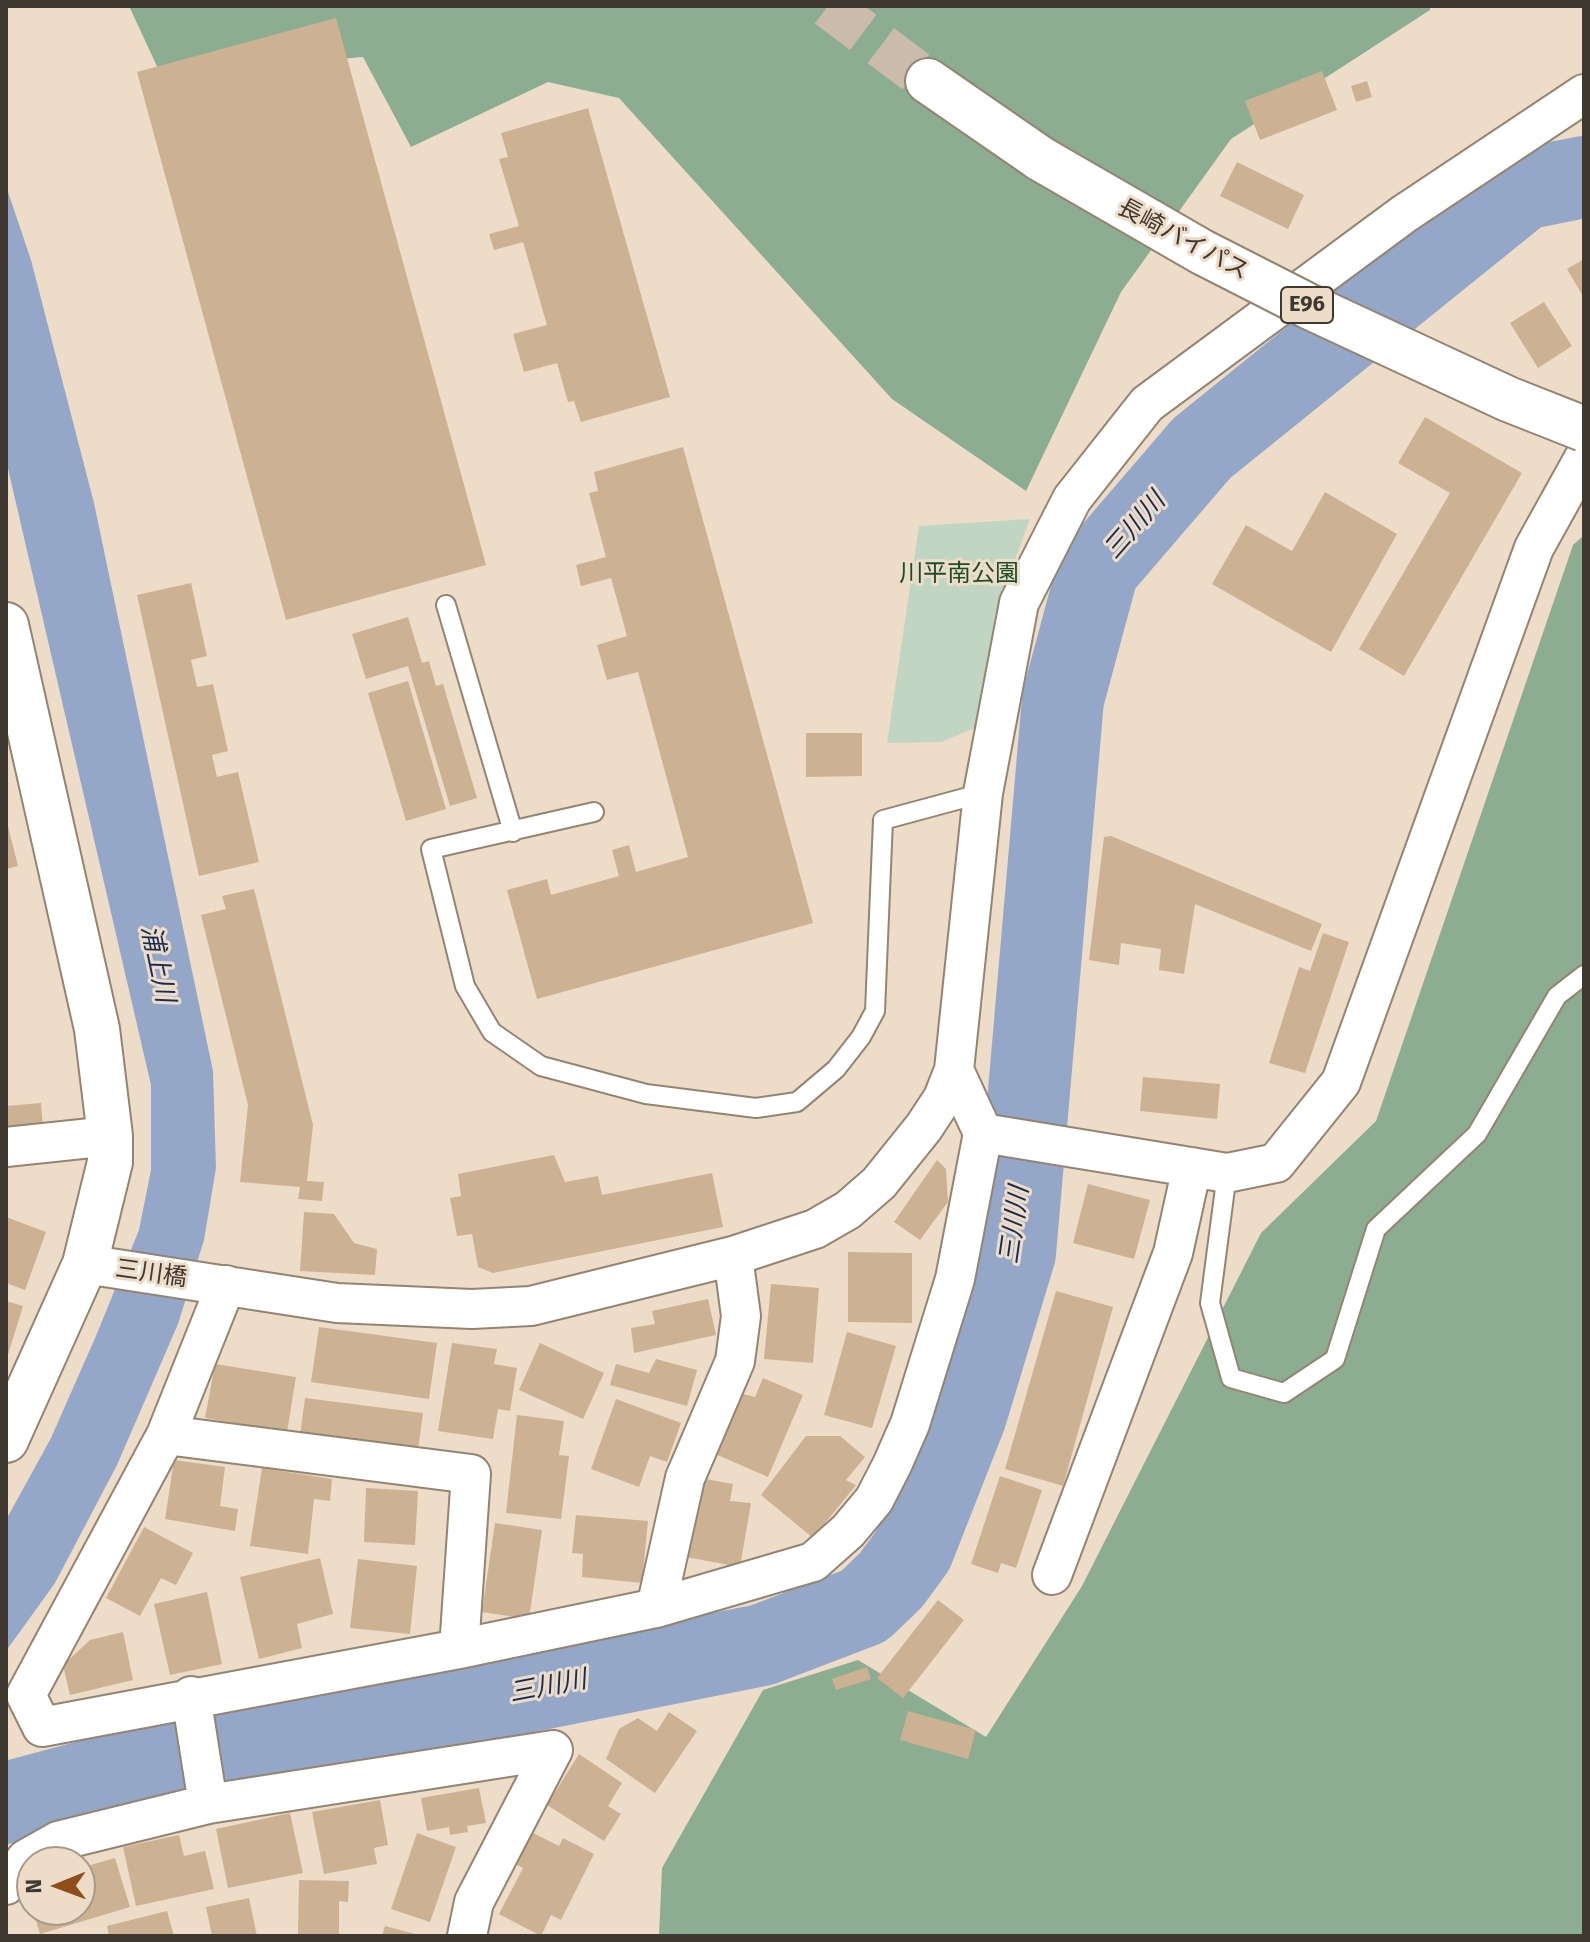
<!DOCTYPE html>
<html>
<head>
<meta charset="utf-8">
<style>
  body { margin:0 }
  #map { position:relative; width:1590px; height:1942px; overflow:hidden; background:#eddcc8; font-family:"Fira Sans",sans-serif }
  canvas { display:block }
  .frame { position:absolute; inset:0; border:8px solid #3f3830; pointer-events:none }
  .north { position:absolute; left:16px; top:1846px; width:80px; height:80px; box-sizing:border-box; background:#eddcc8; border:2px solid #a79a8b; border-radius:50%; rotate:269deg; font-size:22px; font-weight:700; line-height:32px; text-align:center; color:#3f3830 }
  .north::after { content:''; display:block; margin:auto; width:28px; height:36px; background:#904e1c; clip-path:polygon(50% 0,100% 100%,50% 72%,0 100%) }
</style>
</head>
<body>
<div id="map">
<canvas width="1590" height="1942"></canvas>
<div class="frame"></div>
<div class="north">N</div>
</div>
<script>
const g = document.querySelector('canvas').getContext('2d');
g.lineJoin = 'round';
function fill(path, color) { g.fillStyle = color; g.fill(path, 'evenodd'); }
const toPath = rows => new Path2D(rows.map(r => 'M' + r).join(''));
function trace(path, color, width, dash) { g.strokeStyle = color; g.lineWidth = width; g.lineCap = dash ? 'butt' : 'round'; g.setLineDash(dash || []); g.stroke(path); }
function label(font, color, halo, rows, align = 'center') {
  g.font = font + ' "Fira Sans","Noto Sans JP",sans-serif'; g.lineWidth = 6; g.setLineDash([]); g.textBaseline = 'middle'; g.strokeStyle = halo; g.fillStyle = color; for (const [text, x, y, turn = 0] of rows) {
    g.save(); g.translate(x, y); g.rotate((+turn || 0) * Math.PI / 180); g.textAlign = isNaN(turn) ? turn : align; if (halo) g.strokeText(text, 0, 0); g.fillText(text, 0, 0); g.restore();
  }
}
const green = toPath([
  [1030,519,995,614,979,726,941,742,887,743,919,526]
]);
const forest = toPath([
  [129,6,1430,6,1430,10,1231,139,1121,292,1026,491,892,399,619,98,548,82,411,147,363,57,161,75],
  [1584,535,1584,1936,659,1936,662,1868,763,1690,858,1660,986,1737,1082,1586,1261,1233,1376,1121,1573,545]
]);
const water = toPath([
  [6,186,31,260,94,503,213,1071,216,1168,204,1240,178,1324,117,1465,55,1583,6,1651,6,1520,51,1438,96,1336,139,1230,151,1170,151,1085,6,460]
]);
const river = toPath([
  [6,1803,121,1772,762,1645,864,1606,891,1580,913,1550,966,1415,1015,1253,1063,699,1098,569,1202,448,1523,189,1584,177]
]);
const building = toPath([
  [336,18,486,565,286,620,137,72],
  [1322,71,1337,110,1260,140,1245,101],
  [1367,81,1372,97,1356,102,1351,86],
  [588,108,670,397,581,422,574,401,568,402,557,363,524,372,513,334,547,325,523,242,494,250,489,234,519,226,499,159,508,157,501,133],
  [1237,162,1304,195,1288,229,1220,196],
  [1584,259,1584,298,1567,269],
  [1544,302,1572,346,1538,368,1510,323],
  [1425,417,1522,473,1404,676,1359,649,1450,493,1398,463],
  [683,447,813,923,537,999,507,890,547,879,551,895,619,876,612,850,629,845,636,872,688,857,638,672,607,680,597,645,627,636,611,578,581,586,576,565,606,557,589,493,598,491,594,472],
  [1325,492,1397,534,1331,652,1212,584,1246,525,1292,551],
  [191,583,207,656,191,660,197,687,213,684,228,751,212,755,217,777,238,772,259,862,199,876,137,595],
  [408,617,422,663,429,661,436,686,443,684,477,798,450,806,408,666,366,679,352,634],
  [408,681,446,809,406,821,368,693],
  [806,733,862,733,862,776,806,777],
  [6,818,18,866,6,869],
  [1111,836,1322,924,1311,951,1195,904,1184,974,1159,970,1161,949,1121,943,1119,965,1089,960,1104,837],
  [254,889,313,1125,307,1181,324,1182,322,1201,298,1199,300,1187,240,1182,248,1105,201,915,226,909,222,896],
  [1323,933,1349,942,1305,1073,1269,1063,1299,967,1310,971],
  [1143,1077,1220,1084,1217,1119,1140,1111],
  [41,1103,43,1129,6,1132,6,1106],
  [554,1155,565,1182,598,1176,602,1195,712,1173,723,1227,493,1273,478,1267,472,1234,457,1236,450,1198,461,1196,458,1174],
  [937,1160,946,1169,948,1202,920,1240,894,1222],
  [1088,1184,1150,1200,1134,1259,1073,1243],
  [304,1212,334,1214,354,1243,377,1249,375,1275,300,1271],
  [6,1217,46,1232,25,1290,6,1283],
  [848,1252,912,1253,912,1323,848,1322],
  [771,1284,819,1288,813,1363,764,1359],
  [1056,1291,1113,1307,1063,1486,1005,1469],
  [708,1299,716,1335,634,1353,631,1328,655,1324,652,1311],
  [6,1301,23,1306,7,1358,6,1358],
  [319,1327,437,1343,429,1399,311,1382],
  [847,1332,896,1346,872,1428,824,1415],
  [452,1343,497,1349,494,1364,517,1368,510,1411,498,1409,493,1439,438,1431],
  [540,1343,604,1373,583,1419,519,1390],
  [656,1359,697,1370,687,1406,610,1385,616,1364,649,1373],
  [215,1364,296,1377,287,1432,205,1418],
  [763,1378,803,1395,768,1477,713,1453,739,1393,755,1397],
  [305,1398,423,1413,418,1450,300,1435],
  [616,1399,681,1423,667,1462,650,1456,639,1487,591,1469],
  [517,1415,564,1421,559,1455,569,1456,561,1519,506,1513],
  [806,1436,840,1436,865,1457,846,1480,856,1485,813,1538,761,1495],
  [174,1460,225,1467,220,1506,238,1509,235,1531,165,1519],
  [262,1468,332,1479,330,1501,314,1499,308,1554,250,1546],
  [1000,1476,1042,1490,1016,1568,1001,1563,998,1573,971,1564],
  [700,1478,733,1484,730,1501,751,1503,740,1567,686,1557],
  [366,1488,418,1491,415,1545,364,1542],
  [576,1515,648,1521,642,1583,582,1577,583,1554,572,1553],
  [495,1523,542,1530,529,1619,482,1612],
  [144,1527,193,1553,176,1585,161,1578,140,1616,106,1598],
  [320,1558,333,1614,297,1624,302,1648,259,1659,240,1577],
  [358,1559,417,1566,410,1634,350,1628],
  [207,1592,222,1664,170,1675,154,1604],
  [938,1600,964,1620,903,1698,877,1678],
  [123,1632,133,1680,70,1695,63,1665,90,1640],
  [867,1667,871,1679,836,1690,832,1679],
  [908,1711,976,1730,968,1759,900,1740],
  [669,1712,697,1731,655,1793,606,1759,619,1729,638,1718,657,1731],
  [579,1754,622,1783,608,1806,621,1814,604,1841,547,1805],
  [479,1788,486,1823,467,1826,468,1832,450,1835,449,1827,427,1831,421,1798],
  [380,1800,388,1845,374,1848,377,1864,324,1874,312,1812],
  [290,1813,303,1873,228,1888,216,1829],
  [529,1831,559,1846,563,1838,594,1854,561,1920,551,1915,541,1936,499,1914,523,1868,513,1863],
  [417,1833,456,1847,430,1922,391,1909],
  [179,1835,184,1856,205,1851,214,1889,136,1906,123,1847],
  [115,1858,130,1907,40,1934,33,1910,80,1910,80,1868],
  [299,1880,349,1881,348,1902,339,1901,339,1936,298,1936],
  [249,1898,257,1936,212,1936,206,1907],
  [167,1911,174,1936,109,1936,107,1926],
  [385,1926,419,1935,419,1936,382,1936]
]);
const motorwayTunnel = toPath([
  [828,6,928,81]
]);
const service = toPath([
  [446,605,513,832],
  [594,812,431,849,465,986,492,1032,541,1066,646,1094,756,1108,797,1102,836,1069,861,1037,875,1011,883,820,983,793],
  [1227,1173,1210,1303,1231,1378,1284,1393,1335,1359,1376,1229,1477,1134,1557,996,1584,975]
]);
const minor = toPath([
  [983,1133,1227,1173,1276,1163,1341,1082,1534,548,1584,458],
  [6,1147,110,1136],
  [85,1264,337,1303,472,1309,531,1306,733,1256,815,1229,848,1210,879,1183,924,1127,943,1098,954,1070,983,793,1019,603,1072,499,1147,404,1404,214,1584,94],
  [226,1285,166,1435,26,1695,42,1727,459,1649,656,1608,813,1562,848,1531,874,1500,892,1465,910,1424,955,1279,983,1133,954,1070],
  [166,1435,471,1474,459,1649],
  [1052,1575,1173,1253,1192,1167],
  [656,1608,685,1478,735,1361,741,1316,733,1256],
  [191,1696,208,1804],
  [6,1885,26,1859,58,1841,208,1804,553,1750],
  [467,1936,474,1902,553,1750]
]);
const tertiary = toPath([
  [6,625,97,1029,110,1136,110,1162,85,1264,6,1440]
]);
const motorway = toPath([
  [928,81,1041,159]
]);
const motorwayBridge = toPath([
  [1041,159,1202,252,1308,306,1508,399,1584,429]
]);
const shields = [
  [1307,305,52]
];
const shieldNames = [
  ["E96",1307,305]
];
const streetNames = [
  ["長崎バイパス",1183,240,28],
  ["三川橋",151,1274,8]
];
const parkNames = [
  ["川平南公園",959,574]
];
const waterNames = [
  ["三川川",1135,526,-49],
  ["浦上川",157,964,78],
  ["三川川",1015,1225,-82],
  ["三川川",548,1687,-11]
];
fill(green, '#c1d5c3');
fill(forest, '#8dad92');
fill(water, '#95a7c8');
trace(river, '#95a7c8', 82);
fill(building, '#ccb293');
trace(motorwayTunnel, '#cabbaa', 44, [44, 22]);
trace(service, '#948472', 22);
trace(minor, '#948472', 42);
trace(tertiary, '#948472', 48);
trace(motorway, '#948472', 48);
trace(service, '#fff', 18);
trace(minor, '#fff', 38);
trace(tertiary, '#fff', 44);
trace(motorway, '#fff', 44);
trace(motorwayBridge, '#948472', 48, []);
trace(motorwayBridge, '#fff', 44);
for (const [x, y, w] of shields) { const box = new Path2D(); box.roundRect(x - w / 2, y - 18, w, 36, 6); g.fillStyle = '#eddcc8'; g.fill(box); trace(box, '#3f3830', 2); }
label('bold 22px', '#3f3830', null, shieldNames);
label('24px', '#3f3830', '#eddcc8', streetNames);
label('24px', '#1b4d28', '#eddcc8', parkNames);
label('italic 26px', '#162c57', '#eddcc8', waterNames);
</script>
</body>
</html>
